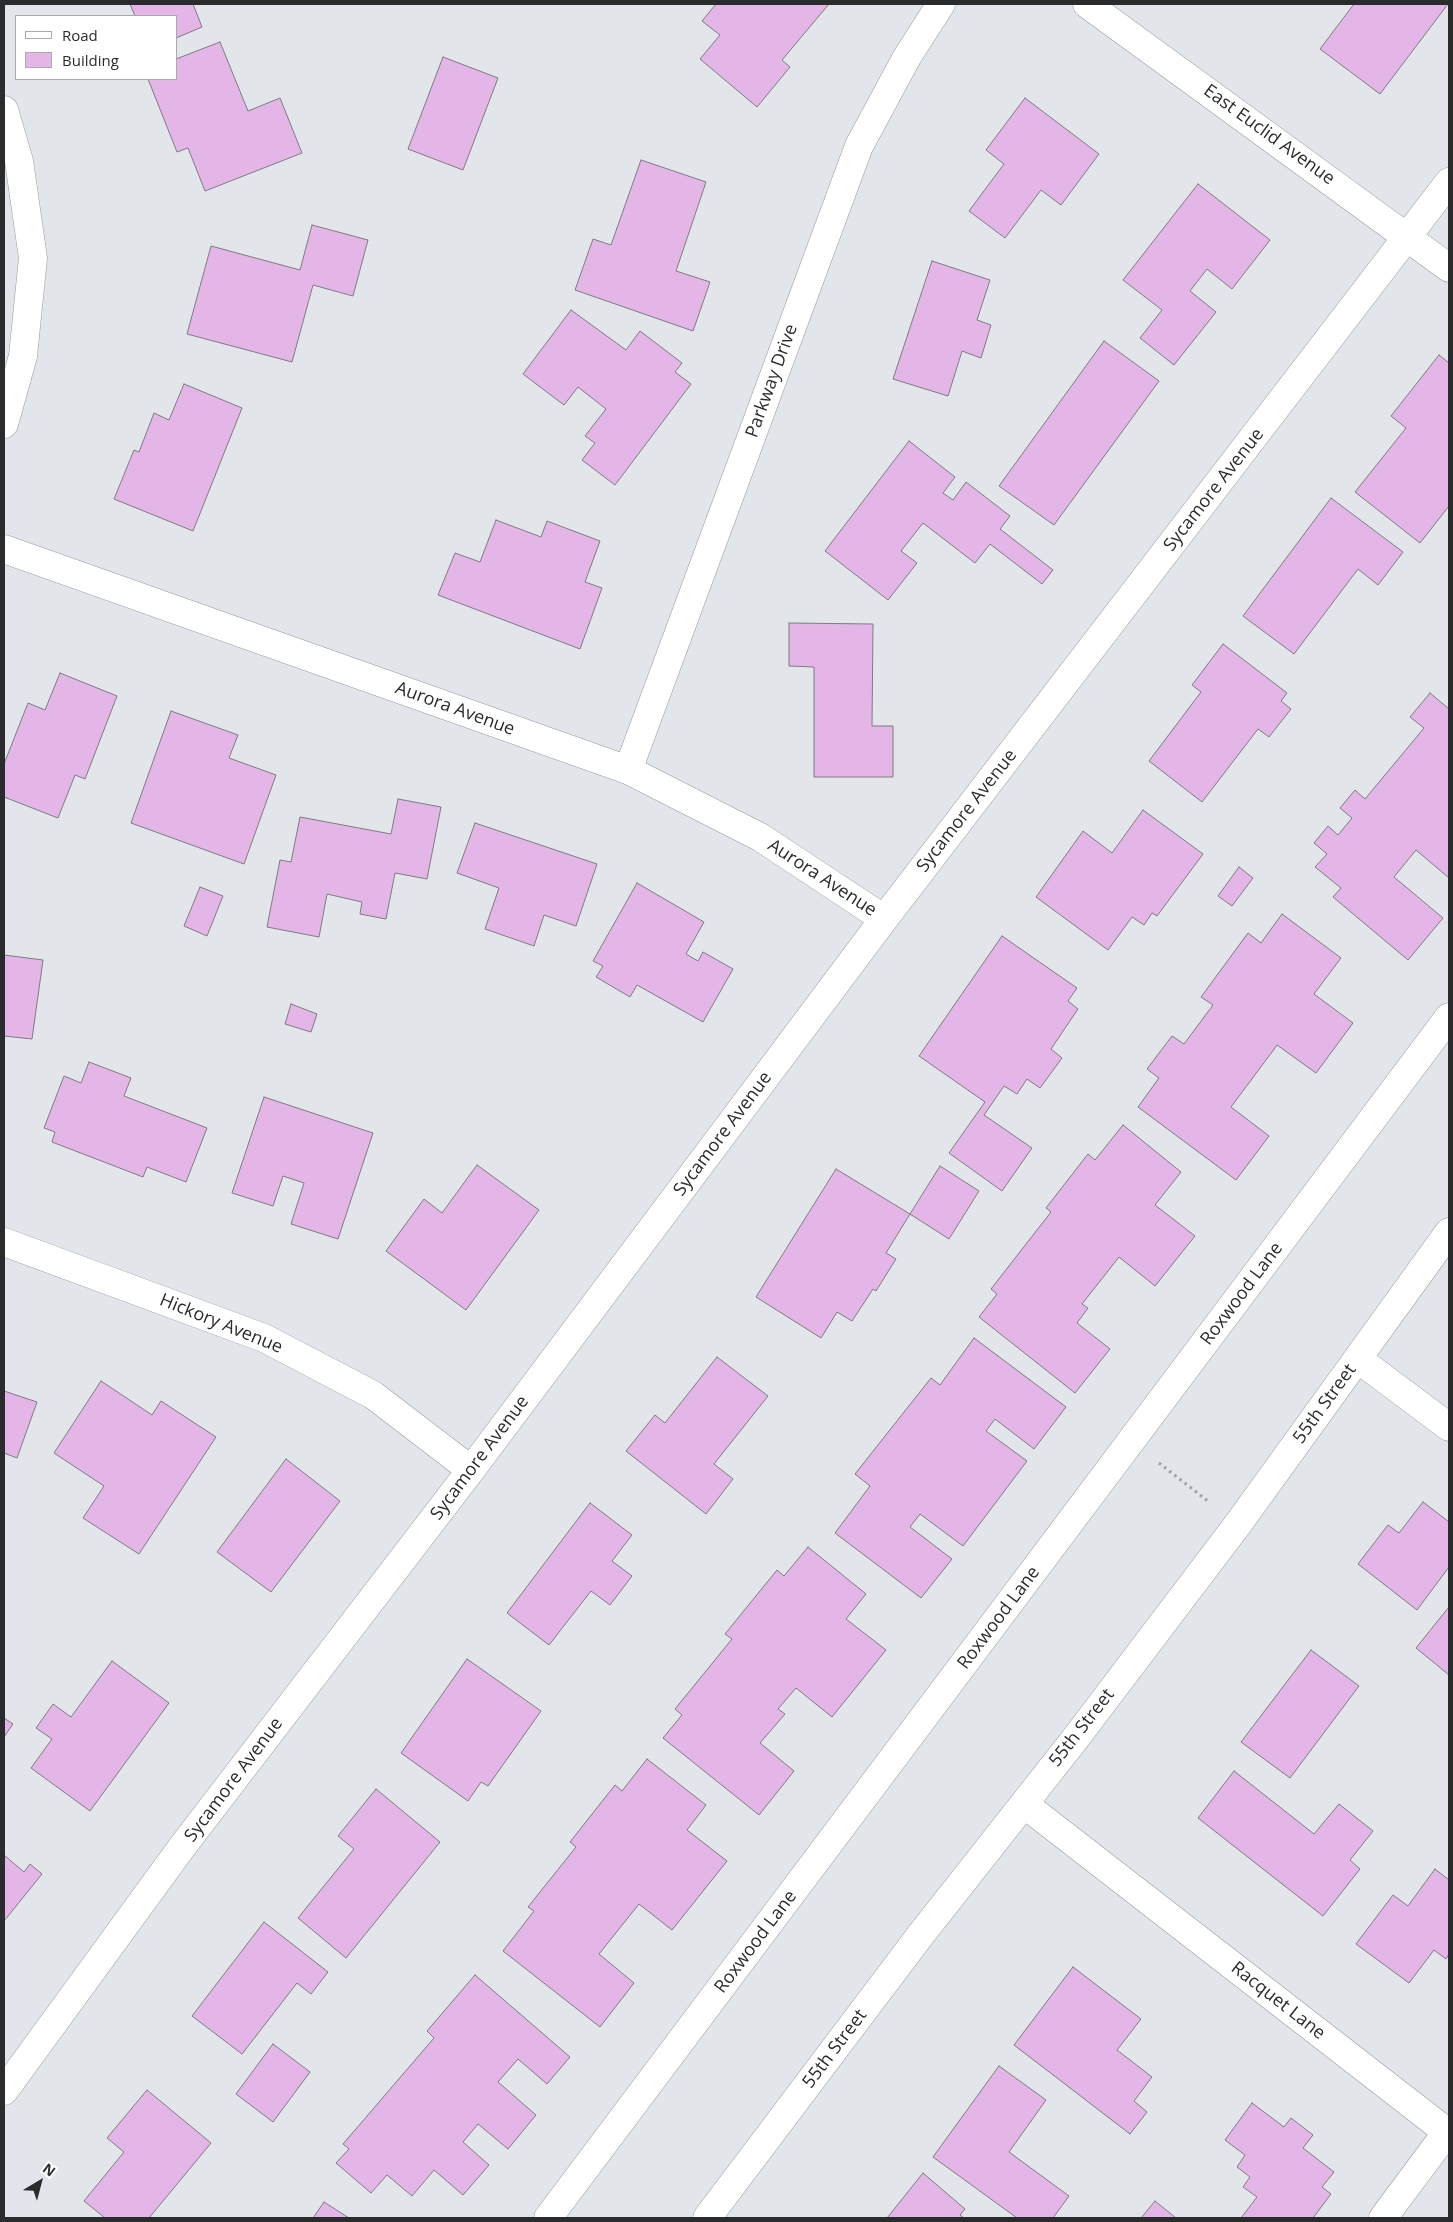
<!DOCTYPE html>
<html>
<head>
<meta charset="utf-8">
<style>
  body { margin:0 }
  #map { position:relative; width:1453px; height:2222px; overflow:hidden; background:#e2e5e9; font-family:"Open Sans",sans-serif }
  canvas { display:block }
  .frame { position:absolute; inset:0; border:5px solid #2a2b2c; pointer-events:none }
  .legend { position:absolute; left:15px; top:15px; width:162px; height:65px; box-sizing:border-box; background:#fff; border:1px solid #aaaaab; margin:0; padding:6px 9px; list-style:none; font-size:15px; color:#2a2b2c }
  .legend li { display:flex; align-items:center; gap:10px; height:25px }
  .legend b { width:25px; border:1px solid #aaaaab }
  .north { position:absolute; left:15px; top:2157px; width:50px; height:50px; -webkit-text-stroke:4px #fff; paint-order:stroke; rotate:37deg; font-size:14px; font-weight:700; line-height:20px; text-align:center; color:#2a2b2c }
  .north::after { content:''; display:block; margin:auto; width:18px; height:22px; background:#2a2b2c; clip-path:polygon(50% 0,100% 100%,50% 72%,0 100%) }
</style>
</head>
<body>
<div id="map">
<canvas width="1453" height="2222"></canvas>
<div class="frame"></div>
<ul class="legend">
<li><b style="height:6px;background:#fff"></b>Road</li>
<li><b style="height:14px;background:#e3b6e7"></b>Building</li>
</ul>
<div class="north">N</div>
</div>
<script>
const g = document.querySelector('canvas').getContext('2d');
g.lineJoin = 'round';
function fill(path, color) { g.fillStyle = color; g.fill(path, 'evenodd'); }
const toPath = rows => new Path2D(rows.map(r => 'M' + r).join(''));
function trace(path, color, width, dash) { g.strokeStyle = color; g.lineWidth = width; g.lineCap = dash ? 'butt' : 'round'; g.setLineDash(dash || []); g.stroke(path); }
function label(font, color, halo, rows, align = 'center') {
  g.font = font + ' "Open Sans",sans-serif'; g.lineWidth = 4; g.setLineDash([]); g.textBaseline = 'middle'; g.strokeStyle = halo; g.fillStyle = color; for (const [text, x, y, turn = 0] of rows) {
    g.save(); g.translate(x, y); g.rotate((+turn || 0) * Math.PI / 180); g.textAlign = isNaN(turn) ? turn : align; if (halo) g.strokeText(text, 0, 0); g.fillText(text, 0, 0); g.restore();
  }
}
const building = toPath([
  [130,4,193,4,202,27,176,38,176,16,135,16,130,4],
  [716,4,829,4,782,60,790,67,757,107,700,59,720,35,702,21,716,4],
  [1354,4,1448,4,1380,94,1320,49,1354,4],
  [220,42,248,111,280,98,302,153,205,191,188,148,177,152,148,79,176,79,176,59,220,42],
  [443,57,498,78,463,170,408,149,443,57],
  [1025,98,1099,154,1061,205,1041,190,1005,238,969,211,1004,164,986,150,1025,98],
  [641,160,706,182,676,271,710,282,693,331,575,290,593,239,611,245,641,160],
  [1198,184,1270,240,1232,289,1207,269,1190,291,1216,312,1174,365,1140,338,1162,310,1123,280,1198,184],
  [312,225,368,240,353,296,313,285,292,362,187,334,211,246,300,270,312,225],
  [932,261,990,280,977,320,991,325,981,358,962,351,948,396,893,379,932,261],
  [571,310,626,350,640,331,682,363,675,372,691,384,615,485,582,460,595,443,585,436,606,409,578,387,564,405,523,374,571,310],
  [1104,341,1159,381,1054,525,999,486,1104,341],
  [1439,355,1449,363,1449,506,1420,543,1355,492,1406,428,1391,416,1439,355],
  [184,384,242,408,193,531,114,499,134,450,139,452,154,413,169,420,184,384],
  [909,441,955,477,943,493,953,500,966,482,1010,516,1000,529,1053,570,1042,584,990,544,975,563,923,523,901,551,917,563,888,600,825,551,909,441],
  [1331,498,1403,552,1378,585,1358,569,1294,654,1243,616,1331,498],
  [496,520,541,537,547,521,600,541,585,582,602,588,580,649,438,595,455,553,480,562,496,520],
  [789,623,873,624,872,726,893,726,893,777,814,777,814,667,789,666,789,623],
  [1223,644,1287,693,1281,701,1291,709,1269,737,1258,729,1202,802,1149,761,1201,692,1192,685,1223,644],
  [60,673,117,696,85,779,75,775,58,818,4,797,4,764,28,703,45,710,60,673],
  [1430,693,1449,709,1449,878,1416,850,1394,877,1443,918,1408,960,1333,897,1341,888,1315,867,1327,854,1314,843,1328,826,1338,835,1352,818,1340,808,1355,790,1365,799,1424,728,1410,717,1430,693],
  [171,711,238,735,229,758,276,775,244,864,131,823,171,711],
  [398,799,441,807,427,879,395,873,386,919,360,914,362,902,327,894,319,937,267,927,280,860,291,862,300,817,391,834,398,799],
  [1143,810,1203,854,1157,916,1152,913,1144,925,1132,917,1108,950,1036,897,1083,831,1112,853,1143,810],
  [475,823,597,864,576,926,544,915,534,946,485,929,499,888,457,873,475,823],
  [1239,867,1253,878,1232,906,1218,896,1239,867],
  [637,883,704,922,686,954,698,961,703,952,733,969,703,1022,637,985,630,997,596,977,603,966,593,961,637,883],
  [200,887,223,896,207,936,184,926,200,887],
  [1282,914,1341,958,1314,994,1353,1023,1316,1073,1277,1045,1272,1052,1231,1107,1269,1136,1236,1180,1138,1107,1159,1078,1147,1069,1172,1036,1184,1044,1213,1005,1201,997,1248,933,1261,943,1282,914],
  [1002,936,1077,988,1068,1001,1078,1009,1051,1049,1062,1058,1040,1088,1027,1079,1017,1094,1004,1086,984,1115,1032,1148,1002,1191,949,1153,985,1102,919,1056,1002,936],
  [4,955,43,960,32,1039,4,1036,4,1039,4,955],
  [291,1004,317,1014,311,1032,285,1024,291,1004],
  [89,1062,131,1078,124,1096,207,1128,186,1182,147,1167,143,1177,52,1142,55,1132,44,1128,64,1076,81,1083,89,1062],
  [264,1097,373,1133,338,1239,291,1224,304,1183,283,1176,273,1206,232,1193,264,1097],
  [1123,1125,1181,1172,1155,1205,1195,1236,1155,1286,1119,1257,1082,1304,1088,1308,1077,1323,1110,1349,1075,1393,979,1317,997,1294,991,1289,1051,1212,1046,1208,1088,1154,1095,1160,1123,1125],
  [477,1165,539,1210,466,1310,386,1251,424,1199,442,1213,477,1165],
  [940,1166,979,1191,949,1239,910,1214,940,1166],
  [836,1169,910,1214,886,1253,896,1259,876,1291,873,1289,852,1321,837,1312,821,1338,756,1297,836,1169],
  [974,1338,1066,1407,1034,1449,995,1419,986,1431,1027,1461,963,1546,920,1514,910,1527,952,1559,921,1598,835,1533,870,1486,855,1474,931,1378,940,1385,974,1338],
  [717,1357,768,1396,714,1464,733,1479,706,1514,626,1451,655,1415,665,1423,717,1357],
  [101,1381,152,1415,161,1401,216,1437,139,1554,83,1518,104,1486,54,1453,101,1381],
  [4,1391,37,1402,17,1458,4,1453,4,1391],
  [286,1459,340,1501,271,1592,217,1552,286,1459],
  [1423,1502,1449,1522,1449,1567,1417,1610,1358,1564,1388,1525,1399,1533,1423,1502],
  [590,1503,632,1535,612,1561,632,1576,610,1605,591,1591,549,1645,507,1613,590,1503],
  [808,1547,866,1594,846,1619,886,1650,832,1717,796,1688,778,1709,785,1714,760,1743,794,1771,759,1815,663,1738,682,1715,675,1709,732,1639,725,1634,777,1570,784,1576,808,1547],
  [1449,1607,1449,1675,1416,1648,1449,1607],
  [1311,1650,1359,1686,1290,1778,1241,1742,1311,1650],
  [467,1659,541,1711,488,1786,481,1782,468,1801,401,1753,467,1659],
  [112,1661,169,1703,90,1811,31,1768,52,1739,36,1728,53,1704,71,1717,112,1661],
  [4,1718,13,1724,4,1737,4,1718],
  [647,1759,706,1805,687,1830,727,1861,672,1930,639,1904,599,1954,634,1983,600,2027,503,1951,534,1911,528,1907,576,1847,570,1842,615,1785,622,1791,647,1759],
  [1234,1771,1314,1834,1339,1804,1373,1831,1350,1860,1360,1869,1323,1916,1198,1818,1234,1771],
  [376,1789,440,1842,346,1958,298,1918,354,1849,338,1836,376,1789],
  [4,1855,24,1872,30,1864,42,1874,4,1921,4,1855],
  [1435,1869,1449,1880,1449,1954,1446,1959,1434,1950,1409,1983,1356,1944,1393,1895,1408,1906,1435,1869],
  [264,1922,328,1972,311,1994,297,1983,242,2054,192,2016,264,1922],
  [1073,1967,1141,2019,1117,2050,1152,2077,1134,2101,1147,2112,1130,2134,1014,2045,1073,1967],
  [475,1975,570,2057,547,2084,518,2059,498,2082,536,2115,508,2149,478,2124,463,2142,489,2165,463,2195,434,2170,412,2196,387,2175,371,2193,336,2163,349,2149,343,2144,434,2038,427,2031,475,1975],
  [273,2044,310,2072,273,2122,236,2094,273,2044],
  [999,2066,1046,2100,1009,2152,1069,2196,1053,2218,1017,2218,933,2157,999,2066],
  [147,2090,211,2143,149,2218,105,2218,84,2201,124,2152,107,2138,147,2090],
  [1252,2103,1284,2127,1291,2118,1313,2135,1303,2148,1334,2172,1322,2187,1331,2194,1313,2218,1241,2218,1257,2197,1243,2187,1250,2177,1237,2167,1245,2155,1225,2140,1252,2103],
  [923,2173,965,2209,960,2215,964,2218,887,2218,923,2173],
  [1155,2201,1176,2218,1141,2218,1155,2201],
  [324,2202,349,2218,313,2218,324,2202]
]);
const path = toPath([
  [1159,1463,1209,1502]
]);
const minor = toPath([
  [1087,4,1449,268],
  [4,110,19,161,33,258,23,356,4,424],
  [4,549,628,770,760,837,884,919],
  [628,770,859,146,907,57,941,4],
  [4,1242,264,1338,373,1395,471,1470],
  [1358,1359,1449,1427],
  [1024,1804,1447,2132,1383,2218],
  [4,2091,182,1847,471,1470,884,919,1449,182],
  [548,2218,1449,1017]
]);
const secondary = toPath([
  [707,2218,919,1937,1075,1739,1238,1524,1449,1232]
]);
const streetNames = [
  ["East Euclid Avenue",1269,135,36],
  ["Parkway Drive",772,381,-70],
  ["Sycamore Avenue",1214,490,-52],
  ["Aurora Avenue",455,709,20],
  ["Sycamore Avenue",967,811,-52],
  ["Aurora Avenue",822,878,33],
  ["Sycamore Avenue",723,1134,-53],
  ["Roxwood Lane",1242,1294,-53],
  ["Hickory Avenue",221,1324,22],
  ["55th Street",1325,1404,-54],
  ["Sycamore Avenue",480,1458,-53],
  ["Roxwood Lane",999,1618,-53],
  ["55th Street",1082,1728,-52],
  ["Sycamore Avenue",234,1780,-53],
  ["Roxwood Lane",756,1942,-53],
  ["Racquet Lane",1278,2001,38],
  ["55th Street",835,2049,-53]
];
fill(building, '#e3b6e7');
trace(building, '#7e7b7f', 1);
trace(minor, '#979a9e', 29);
trace(secondary, '#979a9e', 29);
trace(path, '#9ea0a3', 3, [2.5, 4]);
trace(minor, '#fff', 28);
trace(secondary, '#fff', 28);
label('18px', '#2a2b2c', '#fff', streetNames);
</script>
</body>
</html>
